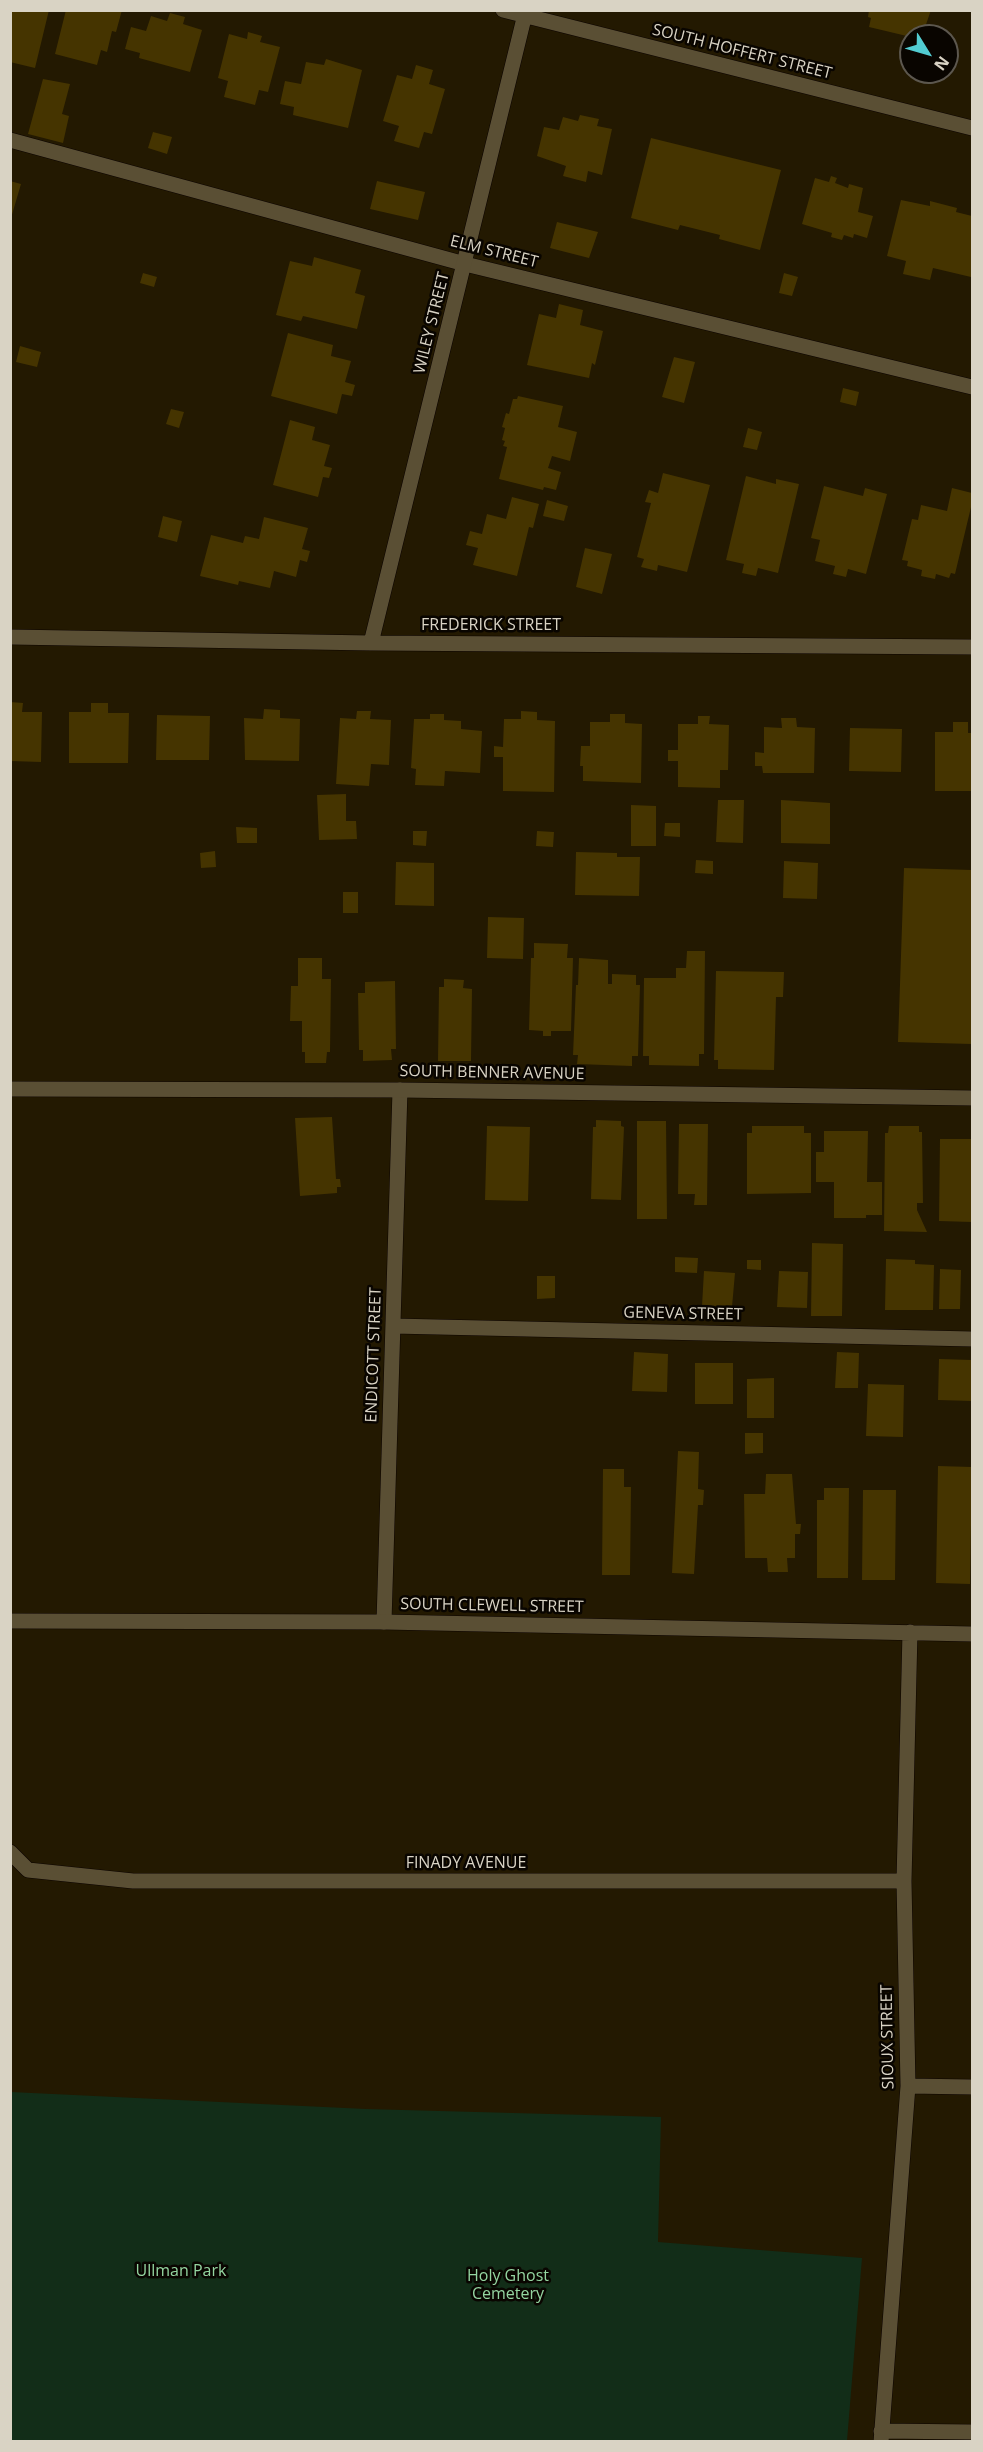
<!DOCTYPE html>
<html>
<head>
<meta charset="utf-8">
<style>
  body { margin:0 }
  #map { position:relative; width:983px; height:2452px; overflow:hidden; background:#231901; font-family:"Open Sans",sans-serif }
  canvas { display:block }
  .frame { position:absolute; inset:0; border:12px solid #d9d3c4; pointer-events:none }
  .north { position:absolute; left:899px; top:24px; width:60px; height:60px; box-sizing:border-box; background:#090500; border:2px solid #5c574e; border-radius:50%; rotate:127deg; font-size:16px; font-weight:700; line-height:24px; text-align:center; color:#d9d3c4 }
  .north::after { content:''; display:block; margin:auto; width:21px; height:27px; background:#52ccd1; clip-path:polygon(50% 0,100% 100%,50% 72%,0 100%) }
</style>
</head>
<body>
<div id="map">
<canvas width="983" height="2452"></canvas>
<div class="frame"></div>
<div class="north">N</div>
</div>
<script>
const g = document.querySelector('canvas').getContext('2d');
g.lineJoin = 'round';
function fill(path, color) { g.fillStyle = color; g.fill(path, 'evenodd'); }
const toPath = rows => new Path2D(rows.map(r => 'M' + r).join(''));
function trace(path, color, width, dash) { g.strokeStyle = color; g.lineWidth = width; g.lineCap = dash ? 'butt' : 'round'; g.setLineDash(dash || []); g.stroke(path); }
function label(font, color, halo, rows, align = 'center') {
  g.font = font + ' "Open Sans",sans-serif'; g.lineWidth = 5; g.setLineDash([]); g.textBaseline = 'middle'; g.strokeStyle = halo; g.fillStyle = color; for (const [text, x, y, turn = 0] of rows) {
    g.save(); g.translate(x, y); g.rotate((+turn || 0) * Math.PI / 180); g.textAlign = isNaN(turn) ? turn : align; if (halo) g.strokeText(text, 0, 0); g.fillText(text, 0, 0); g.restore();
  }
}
const green = toPath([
  [11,2092,366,2109,661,2117,658,2242,862,2258,847,2441,11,2441]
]);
const building = toPath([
  [10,10,49,10,35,68,10,62],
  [66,10,122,10,116,32,112,31,107,52,101,50,97,65,55,54],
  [869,10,931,10,922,36,911,37,869,27,871,18,868,17],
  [170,13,185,17,183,24,202,30,190,72,139,58,140,53,125,49,131,27,146,31,151,16,167,21],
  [248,32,262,36,260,42,280,47,268,92,259,90,255,105,224,97,228,81,218,78,229,34,247,39],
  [326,59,362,70,348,128,293,115,294,107,280,104,285,81,301,84,306,62,324,65],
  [416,65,433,70,429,84,445,89,432,134,424,132,419,148,394,141,399,126,383,121,397,75,412,79],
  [43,79,70,84,62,114,69,116,63,143,28,134],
  [580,115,599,119,597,126,612,129,602,175,588,171,586,182,563,176,566,166,537,156,544,127,559,130,563,117,578,121],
  [153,132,172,137,167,154,148,148],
  [651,138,781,170,760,250,719,239,720,235,680,225,678,230,631,218],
  [831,176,837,178,835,183,848,188,849,184,863,188,858,212,873,216,867,238,854,234,853,238,844,235,842,240,831,237,832,233,802,224,815,178,829,182],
  [10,181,21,184,11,218,10,218],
  [377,181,425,192,418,220,370,209],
  [901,200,930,206,930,201,957,208,956,212,972,216,971,277,933,268,930,280,903,274,906,261,887,256],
  [557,222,598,232,589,258,550,248],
  [314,257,361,270,355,293,365,296,357,329,303,316,301,321,276,315,290,261,312,266],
  [143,273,157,277,154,287,140,283],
  [784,273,798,277,792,296,779,293],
  [559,304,583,310,580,325,603,331,595,365,592,363,589,378,527,365,539,314,556,318],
  [288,333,333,345,331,356,351,361,345,382,355,385,352,396,342,394,337,414,271,396],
  [20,346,41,352,37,367,16,362],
  [674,357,695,362,684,403,662,397],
  [843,388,859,392,856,406,840,402],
  [518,396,563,406,558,427,577,432,570,461,552,456,548,468,561,472,556,490,544,487,543,490,499,479,507,447,503,446,505,441,502,440,505,428,502,427,506,413,509,414,513,399,517,399],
  [171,409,184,412,179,428,166,424],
  [290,420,315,427,312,440,330,445,324,466,332,468,329,478,323,477,318,497,273,485],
  [748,428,762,432,757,450,743,447],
  [663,473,710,485,687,572,658,565,657,571,641,567,644,559,637,557,651,503,645,502,649,490,658,493],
  [746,476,776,484,776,479,799,484,778,573,758,568,756,576,742,573,744,564,726,560],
  [824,486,863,496,865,488,887,494,866,574,848,569,846,577,833,574,835,566,815,561,820,540,811,538],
  [952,488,972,493,972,503,955,574,951,573,949,578,936,574,935,579,921,576,922,570,907,566,908,561,902,560,912,519,918,520,921,505,947,511],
  [512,497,539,504,533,528,529,527,517,576,473,565,478,548,466,545,470,531,482,534,487,514,506,519],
  [547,500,568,506,564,521,543,516],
  [163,516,182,521,177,542,158,537],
  [264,517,308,528,302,549,310,551,307,562,300,560,296,577,274,571,270,588,239,581,238,585,200,576,211,535,243,543,245,536,259,539],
  [585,548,612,554,602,594,576,587],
  [10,702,23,703,22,712,42,712,41,762,10,761],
  [91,703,108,703,108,713,129,713,128,763,69,763,69,712,91,712],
  [264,709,280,710,280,718,300,719,299,761,245,760,244,718,263,719],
  [357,711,371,711,370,719,391,720,389,765,371,764,369,786,336,784,340,718,356,719],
  [521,711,537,712,537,720,555,721,554,792,503,791,503,757,494,757,494,746,503,747,504,719,521,719],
  [430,714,444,714,444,720,461,721,461,729,482,731,480,773,445,771,444,786,415,785,416,769,411,768,414,719,430,719],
  [610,714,625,714,625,723,642,724,641,783,583,781,583,766,580,766,581,746,590,746,590,722,610,722],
  [157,715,210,716,209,760,156,760],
  [698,716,710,716,709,724,729,725,728,770,720,770,720,788,678,787,678,761,668,761,668,750,678,750,678,724,698,724],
  [781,718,796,718,797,727,815,728,814,773,763,773,762,766,755,766,755,752,764,753,764,727,782,728],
  [953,722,968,722,968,733,972,733,972,791,935,791,935,732,953,732],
  [850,728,902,729,901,772,849,771],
  [346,794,346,821,356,821,357,839,319,840,317,795],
  [718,800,744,800,743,843,716,842],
  [781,800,830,803,830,844,781,843],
  [631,805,656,806,656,846,631,846],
  [665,823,680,823,680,837,664,836],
  [236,827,257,828,257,843,237,843],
  [413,831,427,831,426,846,413,845],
  [537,831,554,832,553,847,536,846],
  [215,851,216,867,201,868,200,853],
  [576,852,617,853,617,857,640,857,639,896,575,895],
  [696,860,713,861,713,874,695,873],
  [784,861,818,863,817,899,783,898],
  [396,862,434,863,434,906,395,905],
  [904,868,972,870,972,1044,898,1042],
  [343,892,358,892,358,913,343,913],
  [488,917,524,918,523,959,487,958],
  [534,943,568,944,567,958,573,958,571,1031,551,1031,551,1036,543,1036,543,1031,529,1030,531,958,534,958],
  [687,951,705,951,704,1054,699,1054,699,1066,649,1065,649,1056,643,1056,644,978,676,978,676,968,686,968],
  [298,958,322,958,322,979,331,979,330,1052,327,1052,326,1063,305,1063,305,1052,302,1052,302,1021,290,1021,291,986,298,986],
  [579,958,608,960,608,984,612,984,612,974,636,975,636,985,640,985,638,1056,632,1056,632,1066,577,1064,578,1055,573,1055,576,985,578,985],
  [716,971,784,972,783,997,776,997,774,1070,718,1069,718,1060,714,1060],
  [444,979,464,980,463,988,472,989,471,1061,438,1061,439,987,444,987],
  [395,981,396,1049,391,1049,392,1060,363,1061,363,1050,359,1050,358,993,365,993,365,982],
  [332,1117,336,1179,340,1179,341,1187,337,1187,337,1193,300,1196,295,1118],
  [596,1120,621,1121,621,1126,624,1127,621,1200,591,1199,593,1127,596,1127],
  [637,1121,666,1121,667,1219,637,1219],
  [679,1124,708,1124,707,1205,694,1205,695,1194,678,1194],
  [487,1126,530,1127,528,1201,485,1200],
  [752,1126,804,1126,804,1133,811,1133,811,1193,747,1194,747,1133,752,1133],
  [889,1126,919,1126,919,1132,922,1132,923,1203,917,1203,917,1210,927,1232,884,1231,885,1133,888,1133],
  [824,1131,868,1131,867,1182,882,1182,882,1215,866,1215,866,1218,834,1218,834,1182,816,1182,816,1152,824,1152],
  [940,1139,972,1139,972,1222,939,1221],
  [812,1243,843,1244,842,1316,811,1316],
  [675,1257,698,1258,697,1273,675,1272],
  [886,1259,915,1260,915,1264,934,1265,933,1310,885,1310],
  [747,1260,761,1260,761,1270,747,1269],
  [940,1269,961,1270,960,1309,939,1309],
  [704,1271,735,1273,732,1307,702,1306],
  [779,1271,808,1272,807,1308,777,1307],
  [537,1276,555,1276,555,1298,537,1299],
  [634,1352,668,1354,667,1392,632,1391],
  [837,1352,859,1353,858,1388,835,1388],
  [939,1359,972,1360,972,1401,938,1400],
  [695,1363,733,1363,733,1404,695,1404],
  [774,1378,774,1418,747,1418,747,1379],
  [868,1384,904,1385,903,1437,866,1436],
  [745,1433,763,1433,763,1453,745,1454],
  [678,1451,699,1452,698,1489,704,1490,703,1505,698,1505,694,1574,672,1573],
  [938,1466,972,1467,970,1584,936,1583],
  [603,1469,624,1469,624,1487,631,1487,630,1575,602,1575],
  [766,1474,792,1474,796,1524,801,1524,800,1534,795,1534,795,1558,787,1558,788,1572,768,1572,767,1558,745,1558,744,1494,765,1494],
  [824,1488,849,1488,848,1578,817,1578,817,1500,824,1500],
  [863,1490,896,1490,895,1580,862,1580]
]);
const service = toPath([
  [10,140,465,264,972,387],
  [393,1326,972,1339],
  [384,1622,400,1090]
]);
const minor = toPath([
  [503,10,972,128],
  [10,637,371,643,972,647],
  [371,643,526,10],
  [10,1089,400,1090,972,1098],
  [10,1621,384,1622,972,1634],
  [10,1852,28,1870,133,1881,904,1881],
  [908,2086,972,2087],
  [881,2431,972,2432],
  [881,2442,908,2086,904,1881,910,1632]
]);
const streetNames = [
  ["SOUTH HOFFERT STREET",742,52,14],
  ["ELM STREET",494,252,14],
  ["WILEY STREET",432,323,-76],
  ["FREDERICK STREET",491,625],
  ["SOUTH BENNER AVENUE",492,1073,1],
  ["GENEVA STREET",683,1314,1],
  ["ENDICOTT STREET",374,1355,-88],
  ["SOUTH CLEWELL STREET",492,1606,1],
  ["FINADY AVENUE",466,1863],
  ["SIOUX STREET",888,2037,-91]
];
const parkNames = [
  ["Ullman Park",181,2271],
  ["Holy Ghost",508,2276],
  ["Cemetery",508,2294]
];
fill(green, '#122d18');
fill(building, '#453400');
trace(service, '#0c0400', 16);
trace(minor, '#0c0400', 16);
trace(service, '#5a4f34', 15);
trace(minor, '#5a4f34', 15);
label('16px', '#d9d3c4', '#090500', streetNames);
label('16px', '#94d5a0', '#090500', parkNames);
</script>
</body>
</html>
